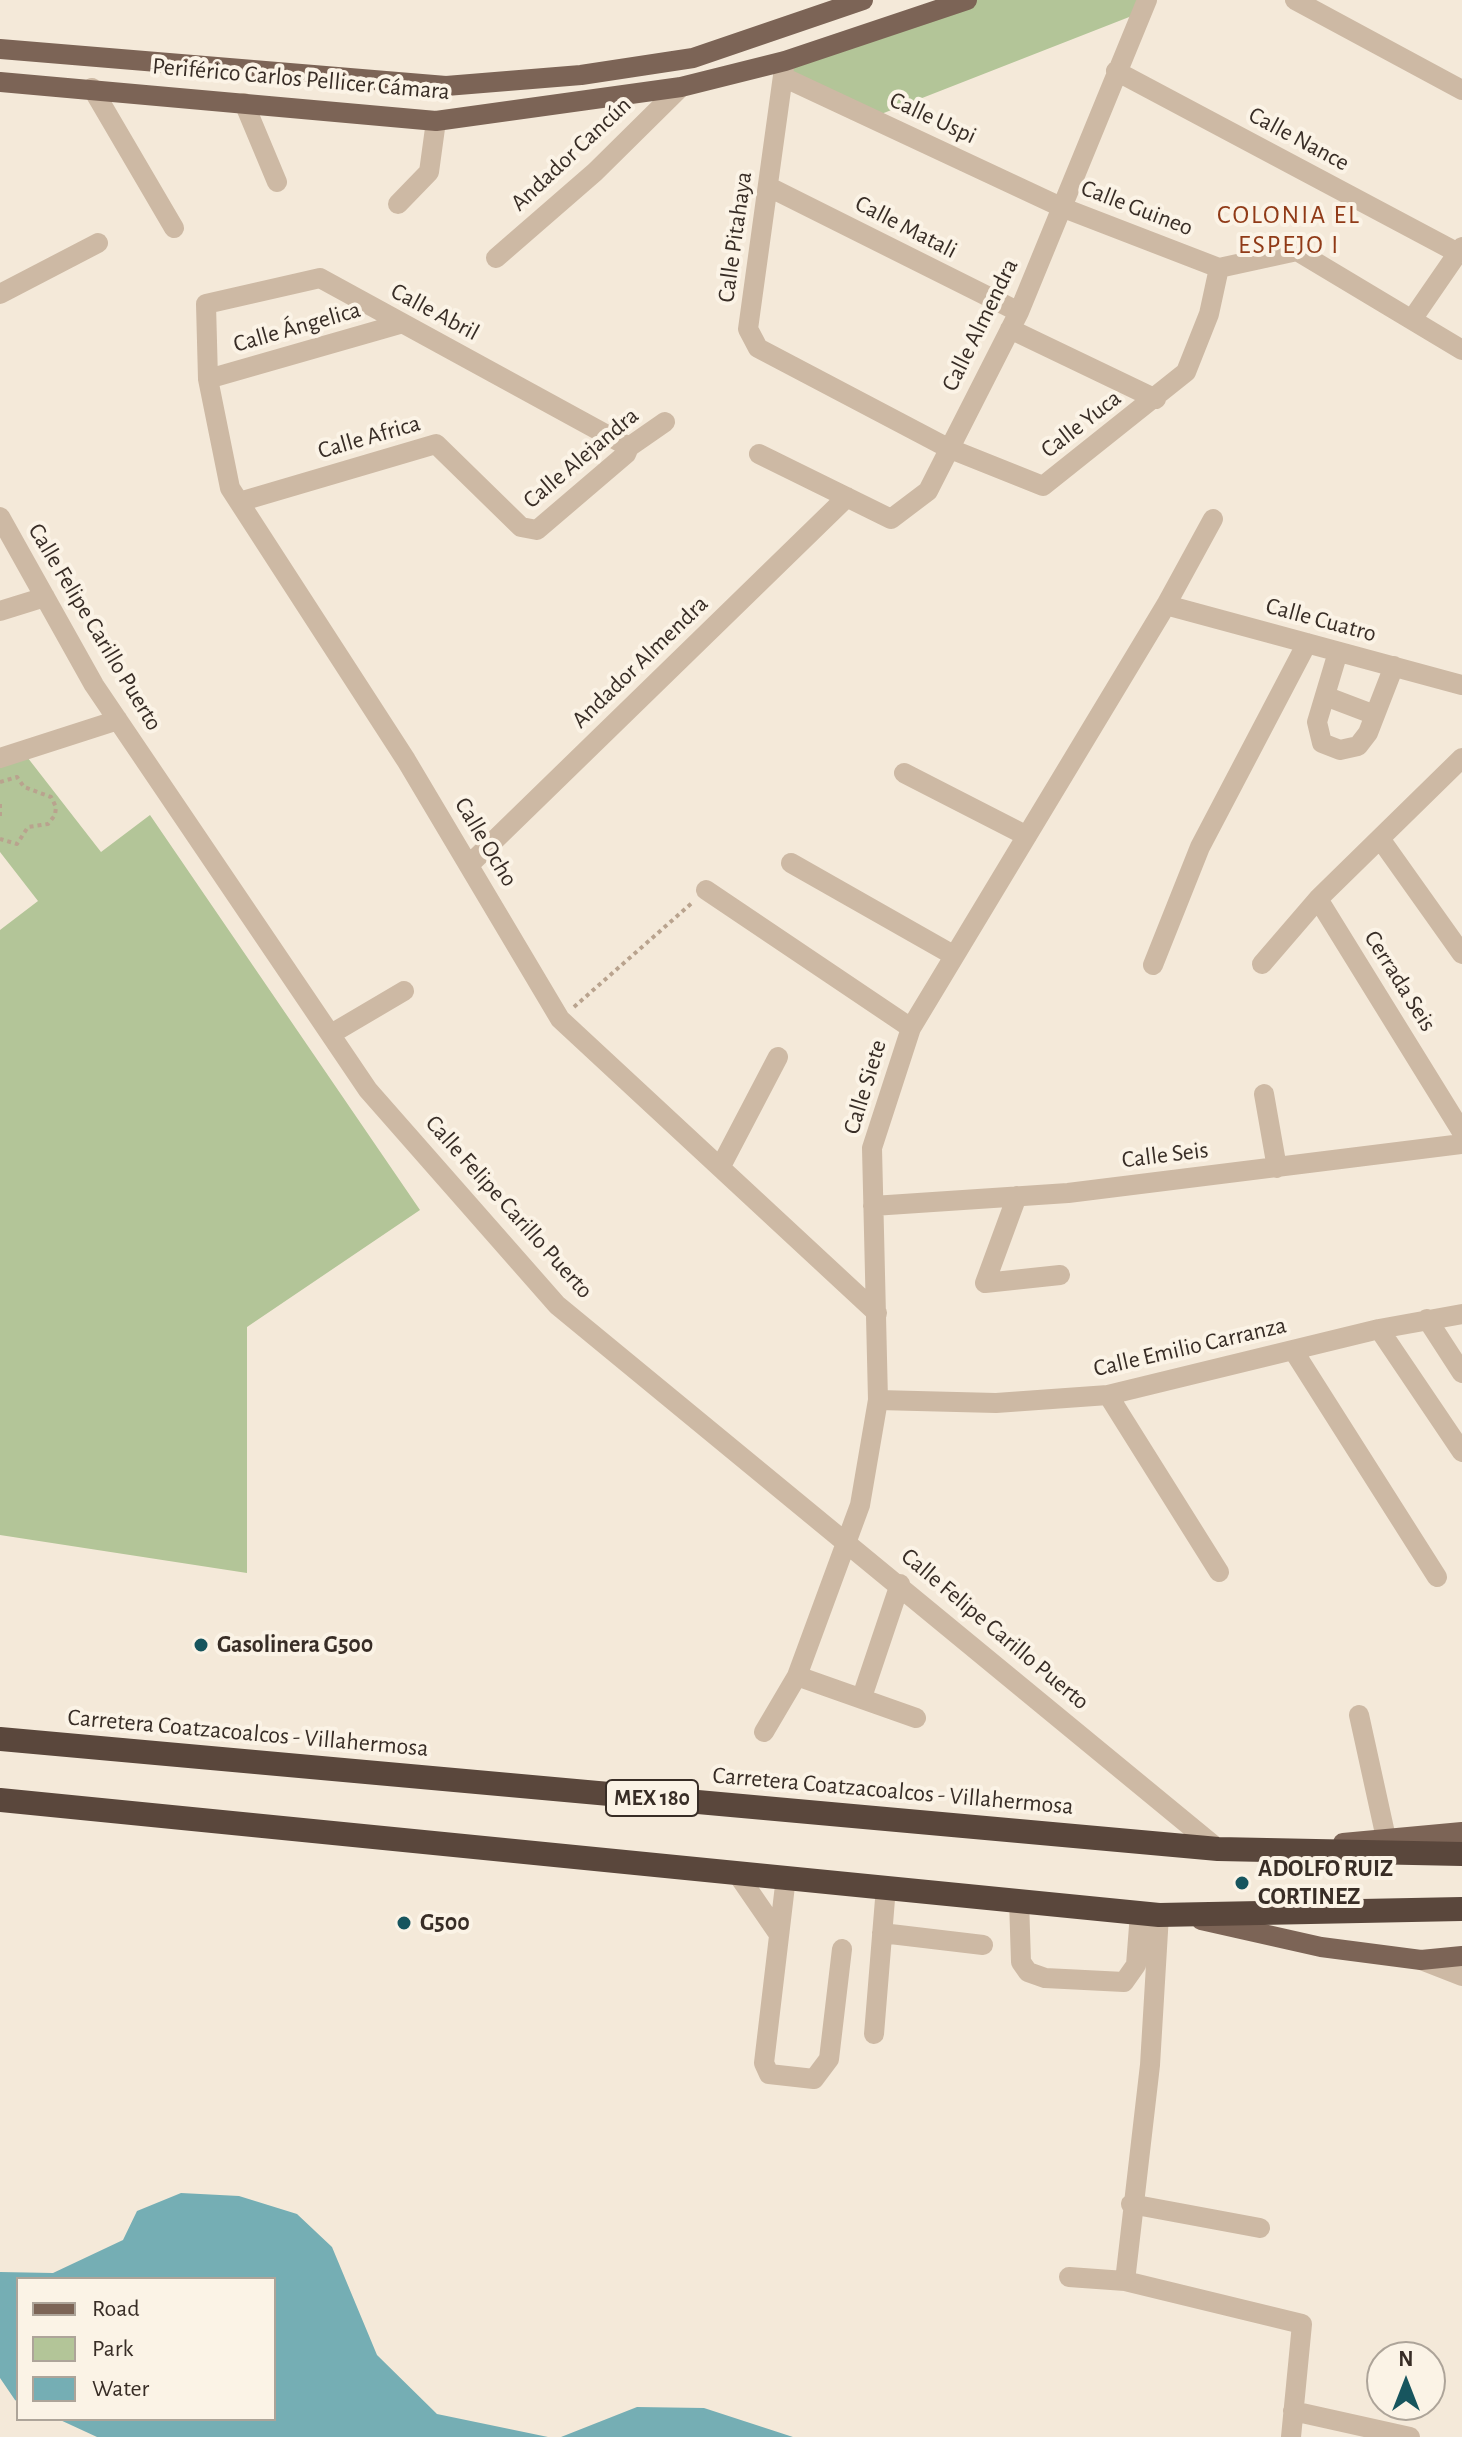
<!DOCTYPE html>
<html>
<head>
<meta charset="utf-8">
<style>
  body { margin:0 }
  #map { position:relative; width:1462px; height:2437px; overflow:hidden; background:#f4e9d9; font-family:"Alegreya Sans",sans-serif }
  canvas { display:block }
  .legend { position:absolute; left:16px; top:2277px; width:260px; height:144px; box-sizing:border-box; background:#fbf3e6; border:2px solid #ada499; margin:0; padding:10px 14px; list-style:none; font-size:24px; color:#382d26 }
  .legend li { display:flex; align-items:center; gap:16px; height:40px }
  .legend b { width:40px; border:2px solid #ada499 }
  .north { position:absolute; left:1366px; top:2341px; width:80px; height:80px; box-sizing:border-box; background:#fbf3e6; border:2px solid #ada499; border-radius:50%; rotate:0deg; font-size:22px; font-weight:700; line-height:32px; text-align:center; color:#382d26 }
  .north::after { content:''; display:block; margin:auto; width:28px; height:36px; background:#17555e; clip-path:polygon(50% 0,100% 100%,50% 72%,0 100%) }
</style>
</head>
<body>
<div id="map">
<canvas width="1462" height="2437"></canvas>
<ul class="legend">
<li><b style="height:10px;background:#7c6456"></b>Road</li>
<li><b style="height:22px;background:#b3c598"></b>Park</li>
<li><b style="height:22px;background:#75aeb4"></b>Water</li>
</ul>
<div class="north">N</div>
</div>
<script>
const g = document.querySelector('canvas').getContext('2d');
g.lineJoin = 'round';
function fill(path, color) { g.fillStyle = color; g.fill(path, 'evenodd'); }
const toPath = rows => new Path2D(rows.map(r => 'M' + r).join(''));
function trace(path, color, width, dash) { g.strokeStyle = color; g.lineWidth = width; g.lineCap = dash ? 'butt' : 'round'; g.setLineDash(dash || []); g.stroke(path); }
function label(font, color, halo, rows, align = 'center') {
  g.font = font + ' "Alegreya Sans",sans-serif'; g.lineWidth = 8; g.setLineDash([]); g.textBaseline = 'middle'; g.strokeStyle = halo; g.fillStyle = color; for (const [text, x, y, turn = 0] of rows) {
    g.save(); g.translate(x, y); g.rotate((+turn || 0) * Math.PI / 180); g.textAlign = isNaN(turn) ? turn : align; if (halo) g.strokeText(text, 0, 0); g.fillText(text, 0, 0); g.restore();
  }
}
const green = toPath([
  [967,0,1147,0,1142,12,871,118,783,77,785,61],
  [24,753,101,852,150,815,420,1210,247,1327,247,1573,0,1535,0,930,38,901,0,852,0,761]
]);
const water = toPath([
  [181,2193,239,2196,297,2214,332,2247,377,2355,437,2414,548,2437,97,2437,58,2419,274,2419,274,2279,18,2279,18,2402,15,2400,0,2378,0,2272,53,2273,123,2240,137,2211],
  [637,2407,704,2408,793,2437,561,2437]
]);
const path = toPath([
  [0,782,17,777,24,787,51,797,56,807,55,815,48,824,28,827,17,844,0,839],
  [0,804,0,818],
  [574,1007,693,902]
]);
const minor = toPath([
  [1295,0,1462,90],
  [785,61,748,329,758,348,948,448,1043,486,1186,372,1209,314,1219,268],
  [1116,71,1458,253],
  [783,77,1061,207,1219,268,1297,251,1462,350],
  [92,88,174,228],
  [244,103,277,182],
  [769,187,1019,312],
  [398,204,429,172,436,121],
  [496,258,595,172,681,87],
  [0,294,98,243],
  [1413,318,1462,247],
  [1010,329,1156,399],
  [208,379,400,324],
  [629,447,320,278,206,304,208,379,230,488,406,760,560,1019,877,1313],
  [759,454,891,519,928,491,1019,312,1147,0],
  [239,502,436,444,521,527,537,530,626,454,629,447,665,422],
  [0,517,94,685,368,1090,557,1305,1218,1849],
  [1166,605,1462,685],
  [0,611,45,597],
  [1338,652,1317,722,1322,743,1340,750,1358,746,1368,733,1394,666],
  [1325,696,1375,715],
  [0,758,118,720],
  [904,773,1027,836],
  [1381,840,1462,954],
  [791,863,953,955],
  [470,864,847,497],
  [706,890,911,1028],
  [1318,899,1462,1132],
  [1262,964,1318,899,1462,758],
  [1153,965,1200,847,1307,643],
  [331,1034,404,991],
  [1264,1094,1277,1168],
  [721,1166,778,1057],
  [1017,1196,985,1283,1060,1275],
  [873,1206,1068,1193,1462,1144],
  [1427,1319,1462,1373],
  [1379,1329,1462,1452],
  [1293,1350,1437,1577],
  [1108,1395,1219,1572],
  [878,1400,996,1403,1108,1395,1379,1329,1462,1314],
  [797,1676,916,1718],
  [862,1697,900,1584],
  [1359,1715,1386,1838],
  [764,1732,797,1676,860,1505,878,1400,872,1148,911,1028,1166,605,1213,519],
  [736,1872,778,1933],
  [786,1877,764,2063,769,2074,814,2079,829,2059,842,1949],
  [1019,1900,1021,1962,1028,1972,1045,1978,1124,1982,1136,1965,1140,1913],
  [882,1933,983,1945],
  [1421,1960,1462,1976],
  [874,2034,886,1887],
  [1131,2204,1260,2228],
  [1069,2277,1125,2281,1302,2324,1291,2437],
  [1125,2281,1150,2065,1159,1915],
  [1293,2411,1410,2437]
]);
const major = toPath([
  [0,49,446,86,581,75,693,58,863,0],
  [0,82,436,121,681,87,785,61,967,0],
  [1343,1843,1462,1832],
  [1201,1920,1321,1947,1421,1960,1462,1956]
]);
const highway = toPath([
  [0,1739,1218,1849,1462,1854],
  [0,1800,1159,1915,1462,1909]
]);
const markers = [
  [201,1645,8,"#17555e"],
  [1242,1883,8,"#17555e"],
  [404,1923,8,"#17555e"]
];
const shields = [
  [652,1798,92]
];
const shieldNames = [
  ["MEX 180",652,1798]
];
const streetNames = [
  ["Periférico Carlos Pellicer Cámara",301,79,5],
  ["Calle Uspi",933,118,25],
  ["Calle Nance",1299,139,28],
  ["Andador Cancún",571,154,-43],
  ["Calle Guineo",1137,208,21],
  ["Calle Matali",906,227,27],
  ["Calle Pitahaya",735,237,-82],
  ["Calle Abril",435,312,28],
  ["Calle Almendra",980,325,-64],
  ["Calle Ángelica",297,327,-16],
  ["Calle Yuca",1081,424,-38],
  ["Calle Africa",369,437,-16],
  ["Calle Alejandra",581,458,-40],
  ["Calle Cuatro",1321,620,15],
  ["Calle Felipe Carillo Puerto",95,627,59],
  ["Andador Almendra",640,662,-44],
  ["Calle Ocho",486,842,59],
  ["Cerrada Seis",1400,981,58],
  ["Calle Siete",865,1087,-73],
  ["Calle Seis",1165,1155,-7],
  ["Calle Felipe Carillo Puerto",509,1207,48],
  ["Calle Emilio Carranza",1190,1347,-13],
  ["Calle Felipe Carillo Puerto",995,1629,40],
  ["Carretera Coatzacoalcos - Villahermosa",248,1733,5],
  ["Carretera Coatzacoalcos - Villahermosa",893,1791,5]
];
const poiNames = [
  ["Gasolinera G500",217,1645],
  ["ADOLFO RUIZ",1258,1869],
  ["CORTINEZ",1258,1897],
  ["G500",420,1923]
];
const neighbourhoodNames = [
  ["COLONIA EL",1289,215],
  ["ESPEJO I",1289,245]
];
fill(green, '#b3c598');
fill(water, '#75aeb4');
trace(path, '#b9a38e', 4, [4, 4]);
trace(minor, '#cdb9a4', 20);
trace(major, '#7c6456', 20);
trace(highway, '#5a473c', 24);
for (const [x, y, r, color] of markers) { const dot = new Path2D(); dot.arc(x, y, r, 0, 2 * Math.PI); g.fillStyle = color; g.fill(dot); trace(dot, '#fbf3e6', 3); }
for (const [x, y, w] of shields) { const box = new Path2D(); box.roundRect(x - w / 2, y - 18, w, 36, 6); g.fillStyle = '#fbf3e6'; g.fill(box); trace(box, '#382d26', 2); }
label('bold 22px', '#382d26', null, shieldNames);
label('24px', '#382d26', '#fbf3e6', streetNames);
label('bold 24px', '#382d26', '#fbf3e6', poiNames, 'left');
g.letterSpacing = '2px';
label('26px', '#903a17', '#fbf3e6', neighbourhoodNames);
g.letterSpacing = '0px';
</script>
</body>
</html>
